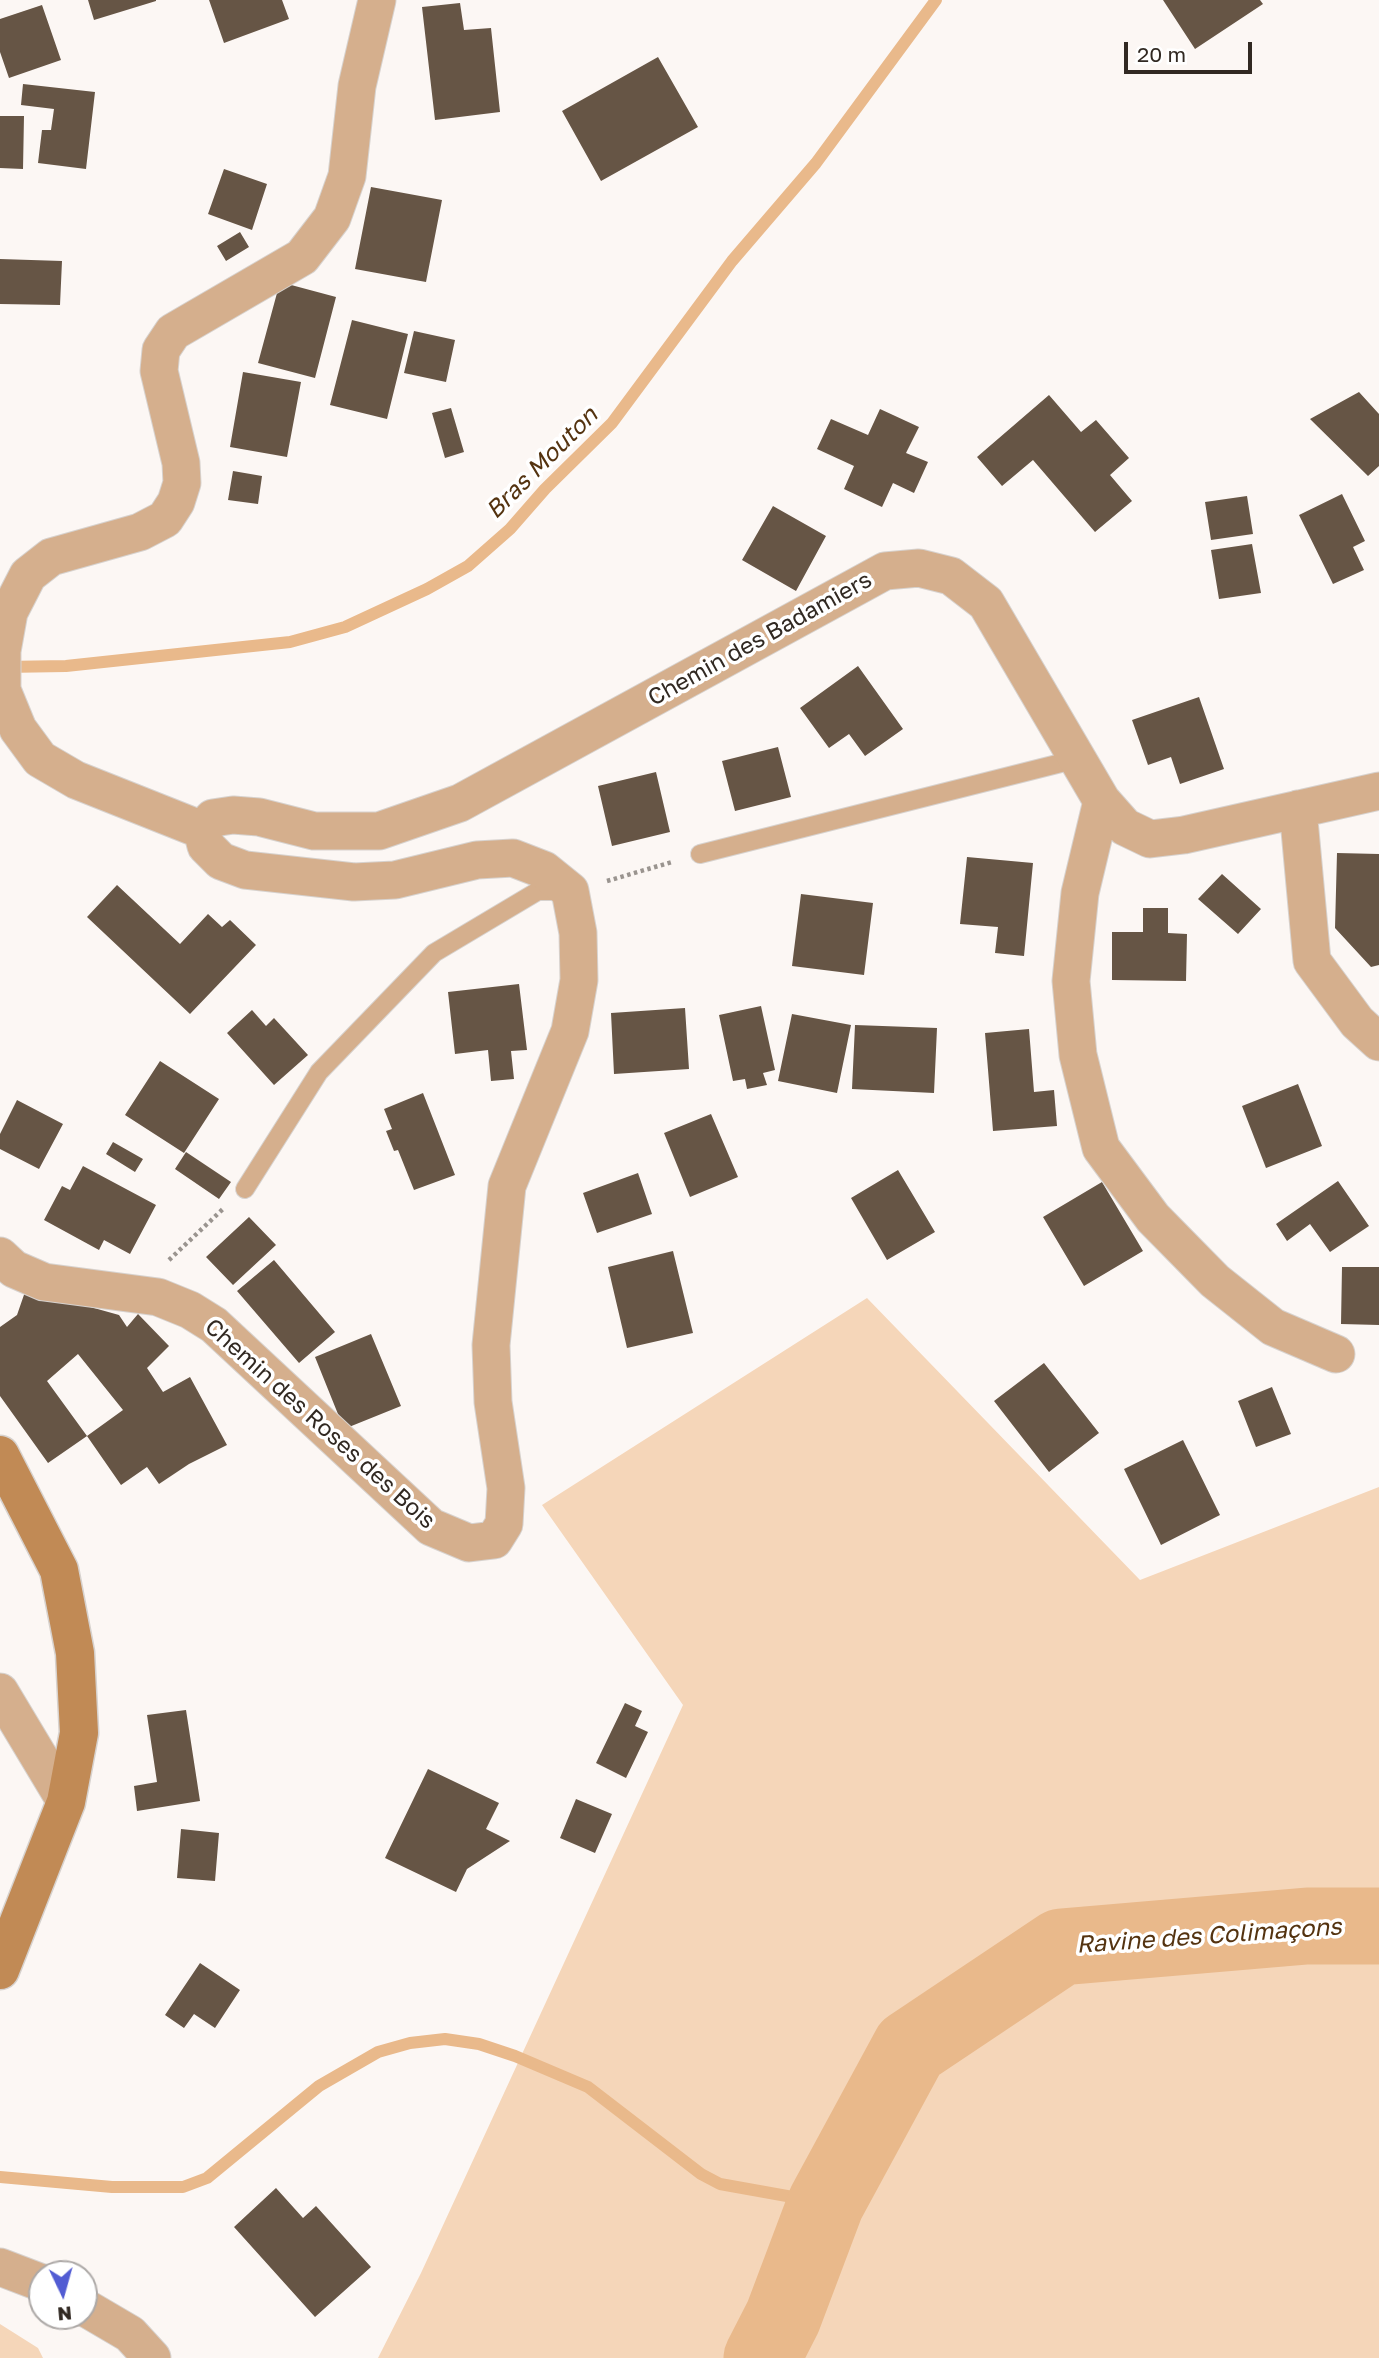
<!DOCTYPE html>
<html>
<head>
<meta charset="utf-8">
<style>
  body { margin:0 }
  #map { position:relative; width:1379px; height:2358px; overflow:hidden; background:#fcf7f4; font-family:"Golos Text",sans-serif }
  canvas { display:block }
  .north { position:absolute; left:28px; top:2260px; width:70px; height:70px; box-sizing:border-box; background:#fff; border:2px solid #ada9a7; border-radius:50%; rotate:175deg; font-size:19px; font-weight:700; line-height:28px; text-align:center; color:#312922 }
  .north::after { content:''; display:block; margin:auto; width:24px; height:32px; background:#525cd3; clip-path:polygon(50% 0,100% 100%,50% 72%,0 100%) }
  .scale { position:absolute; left:1124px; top:42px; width:128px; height:32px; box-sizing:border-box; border:4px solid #312922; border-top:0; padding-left:9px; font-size:21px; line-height:24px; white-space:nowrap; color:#312922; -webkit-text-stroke:5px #fff; paint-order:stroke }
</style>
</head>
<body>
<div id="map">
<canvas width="1379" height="2358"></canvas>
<div class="north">N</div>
<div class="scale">20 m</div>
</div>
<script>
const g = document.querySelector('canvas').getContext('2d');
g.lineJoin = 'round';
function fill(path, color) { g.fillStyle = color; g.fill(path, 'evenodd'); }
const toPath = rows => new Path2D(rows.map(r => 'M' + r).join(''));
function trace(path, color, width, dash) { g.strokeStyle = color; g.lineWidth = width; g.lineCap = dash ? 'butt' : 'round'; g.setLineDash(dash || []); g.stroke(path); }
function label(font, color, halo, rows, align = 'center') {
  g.font = font + ' "Golos Text",sans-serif'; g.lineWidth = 7; g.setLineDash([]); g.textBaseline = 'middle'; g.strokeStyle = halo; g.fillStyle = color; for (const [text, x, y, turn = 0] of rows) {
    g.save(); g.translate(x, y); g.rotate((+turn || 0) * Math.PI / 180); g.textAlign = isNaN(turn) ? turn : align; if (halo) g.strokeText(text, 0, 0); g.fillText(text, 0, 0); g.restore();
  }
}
const green = toPath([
  [867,1298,1140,1580,1379,1487,1379,2358,378,2358,421,2273,683,1705,542,1505],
  [0,2324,38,2348,43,2358,0,2358]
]);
const stream = toPath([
  [4,667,66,666,290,642,345,627,427,589,468,566,510,529,545,489,612,423,732,261,816,163,936,0],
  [0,2177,112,2187,183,2187,207,2178,319,2086,378,2052,410,2043,445,2039,479,2044,515,2056,588,2087,701,2174,720,2184,826,2203]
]);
const river = toPath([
  [762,2358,783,2317,826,2203,910,2048,1061,1947,1307,1926,1379,1926]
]);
const building = toPath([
  [88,0,156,0,156,1,94,20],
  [209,0,282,0,289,19,224,43],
  [1163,0,1260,0,1263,4,1195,49],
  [460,3,464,30,491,28,500,112,435,120,422,7],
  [42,5,61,60,9,78,0,52,0,19],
  [658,57,698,127,601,181,562,111],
  [23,84,95,92,86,169,38,163,42,130,51,130,54,109,21,105],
  [0,116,24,116,23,169,0,168],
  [224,169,267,184,252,230,208,214],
  [371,187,442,200,426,282,355,269],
  [240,232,249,247,226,261,217,246],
  [0,259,62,261,60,305,0,304],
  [280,282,336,297,315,378,258,363],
  [352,320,408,334,387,419,330,405],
  [414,331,455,340,446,382,404,373],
  [243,372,301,382,287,457,230,447],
  [1359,392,1379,414,1379,466,1368,476,1310,419],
  [1049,395,1081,432,1096,420,1129,458,1110,475,1132,501,1095,532,1033,460,1002,486,977,457],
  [451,408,464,452,445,458,432,413],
  [880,409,919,427,906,453,928,462,914,493,893,483,882,507,844,489,854,466,817,449,831,419,868,435],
  [233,471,262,476,258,504,228,500],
  [1342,494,1365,541,1353,547,1364,570,1333,584,1299,515],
  [1247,496,1253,534,1211,540,1205,502],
  [773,506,826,536,796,591,742,560],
  [1252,544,1261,593,1219,599,1211,550],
  [858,666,903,729,865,756,849,734,829,748,800,708],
  [1199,697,1224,769,1180,784,1171,757,1148,765,1132,720],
  [778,747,791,797,735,811,722,761],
  [656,772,670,832,612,846,598,786],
  [1337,853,1379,854,1379,965,1371,967,1335,928],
  [967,857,1033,863,1024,956,995,953,998,927,960,924],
  [1222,874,1261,909,1238,934,1198,899],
  [117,885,180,944,208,914,222,927,230,920,256,945,190,1014,87,917],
  [801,894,873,903,864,975,792,966],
  [1143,908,1168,908,1168,933,1187,934,1186,981,1112,980,1112,932,1143,932],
  [519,984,527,1050,511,1051,514,1079,491,1081,488,1050,455,1054,448,992],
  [761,1006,775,1070,763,1073,767,1085,747,1089,745,1079,733,1081,719,1015],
  [685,1008,689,1069,614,1074,611,1013],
  [252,1010,266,1026,274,1018,308,1055,274,1085,227,1033],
  [792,1014,851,1025,837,1093,778,1081],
  [855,1025,937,1028,934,1093,852,1089],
  [1029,1029,1034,1092,1054,1090,1057,1126,993,1131,985,1033],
  [160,1061,219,1099,184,1153,125,1115],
  [1298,1084,1322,1146,1266,1168,1242,1106],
  [423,1093,455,1175,414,1190,398,1150,394,1151,386,1131,392,1129,384,1109],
  [17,1100,63,1124,39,1169,0,1149,0,1134],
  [711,1114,738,1177,690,1197,664,1133],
  [113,1142,143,1159,135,1172,106,1154],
  [186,1152,231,1182,219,1199,175,1169],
  [83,1166,156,1205,130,1254,104,1240,99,1250,44,1220,62,1186,70,1190],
  [898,1170,935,1232,887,1260,851,1198],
  [638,1173,652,1214,597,1233,583,1193],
  [1338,1181,1369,1226,1330,1252,1310,1224,1287,1241,1276,1224],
  [1102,1182,1143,1251,1084,1286,1043,1217],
  [249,1217,276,1245,233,1285,206,1257],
  [673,1251,693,1333,627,1348,608,1267],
  [274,1260,335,1332,299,1363,237,1291],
  [1342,1267,1379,1267,1379,1325,1341,1324],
  [26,1289,119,1315,127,1327,138,1314,169,1346,147,1368,163,1392,190,1377,227,1445,189,1464,159,1484,147,1467,121,1485,87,1436,123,1410,78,1354,47,1381,87,1436,48,1463,0,1396,0,1327,17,1315],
  [371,1334,401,1406,344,1429,315,1357],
  [1044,1363,1099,1433,1049,1472,994,1401],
  [1272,1387,1291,1434,1256,1447,1238,1401],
  [1183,1440,1220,1515,1161,1545,1124,1469],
  [625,1703,642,1711,635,1726,648,1732,626,1778,596,1763],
  [186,1710,200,1801,137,1811,134,1786,157,1782,147,1715],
  [428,1769,499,1803,486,1829,510,1841,467,1869,456,1892,385,1858],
  [576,1799,612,1814,595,1853,560,1838],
  [181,1829,219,1833,215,1881,177,1878],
  [200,1963,240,1990,215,2028,194,2014,184,2028,165,2015],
  [276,2188,303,2218,316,2206,371,2267,315,2317,234,2227]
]);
const path = toPath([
  [607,881,672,862],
  [169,1260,224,1208]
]);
const service = toPath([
  [700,854,1077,759],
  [245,1189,319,1072,434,953,538,891,563,891]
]);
const minor = toPath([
  [1102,801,1080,893,1071,981,1078,1055,1101,1148,1153,1218,1215,1281,1273,1327,1336,1354],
  [1298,809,1312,961,1357,1022,1379,1042],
  [202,830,213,818,233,815,259,817,314,831,379,831,460,803,885,571,919,568,951,576,986,603,1102,801,1125,827,1150,839,1184,835,1379,791],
  [0,1256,14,1269,44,1282,158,1297,190,1310,214,1325,431,1527,469,1543,494,1540,504,1524,506,1488,493,1402,491,1345,507,1186,570,1031,579,980,578,933,570,891,544,870,513,858,477,860,395,880,354,882,245,870,221,861,206,846,202,830,76,780,40,759,18,729,2,690,2,651,9,612,28,575,51,557,140,532,165,519,176,502,182,483,181,463,159,371,161,350,173,332,302,257,332,218,347,176,357,86,377,0],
  [0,1692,66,1802],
  [0,2267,42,2283],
  [84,2307,130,2334,152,2358]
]);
const secondary = toPath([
  [0,1455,59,1570,75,1653,79,1733,66,1802,0,1970]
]);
const streetNames = [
  ["Chemin des Badamiers",760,639,-29],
  ["Chemin des Roses des Bois",320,1424,42]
];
const waterNames = [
  ["Bras Mouton",542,463,-45],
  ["Ravine des Colimaçons",1209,1936,-4]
];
fill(green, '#f5d6b9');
trace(stream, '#e9b98b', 12);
trace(river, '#e9b98b', 77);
fill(building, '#665545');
trace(service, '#d7d2ce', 20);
trace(minor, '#d7d2ce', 39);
trace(secondary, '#d7d2ce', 41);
trace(path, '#9a948f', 4.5, [3.5, 3.5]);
trace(service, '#d5af8d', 18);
trace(minor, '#d5af8d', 37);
trace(secondary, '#c18a55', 38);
label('23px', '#312922', '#fff', streetNames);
label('italic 24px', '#543310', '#fff', waterNames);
</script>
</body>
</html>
